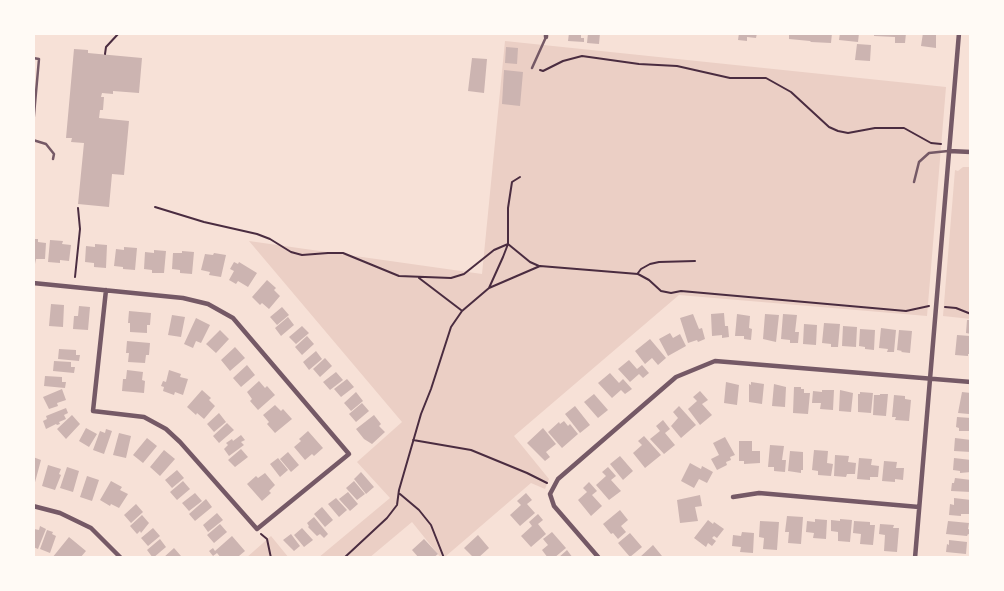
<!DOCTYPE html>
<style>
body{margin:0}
#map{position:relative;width:1004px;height:591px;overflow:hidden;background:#f7e1d7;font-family:Poppins,sans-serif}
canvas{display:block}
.frame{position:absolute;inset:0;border:35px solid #fffaf5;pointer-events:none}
</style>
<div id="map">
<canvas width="1004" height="591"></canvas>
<div class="frame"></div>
</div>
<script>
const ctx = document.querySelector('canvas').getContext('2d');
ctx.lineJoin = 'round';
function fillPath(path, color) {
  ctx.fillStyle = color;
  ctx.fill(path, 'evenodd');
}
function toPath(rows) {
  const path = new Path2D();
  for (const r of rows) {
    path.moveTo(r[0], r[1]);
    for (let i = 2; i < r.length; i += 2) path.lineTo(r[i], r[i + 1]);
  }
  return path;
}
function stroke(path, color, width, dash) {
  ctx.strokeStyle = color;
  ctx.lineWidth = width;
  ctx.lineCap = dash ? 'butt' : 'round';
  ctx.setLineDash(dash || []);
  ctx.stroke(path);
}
fillPath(toPath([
 [505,41,946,87,927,316,679,295,514,436,549,479,545,489,531,483,446,556,446,558,441,558,412,522,369,558,318,558,390,498,357,462,402,422,249,241,482,274],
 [963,167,971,167,971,319,943,316,955,170,958,171],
 [271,536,289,558,246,558]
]), '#ebcfc5');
fillPath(toPath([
 [569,33,581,33,581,38,584,38,584,42,568,41],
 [588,33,600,33,599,44,587,43],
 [739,33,757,33,756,38,747,37,747,41,738,40],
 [789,33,832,33,831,43,811,42,810,41,789,39],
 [840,33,859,33,858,42,839,40],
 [874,33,906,33,905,43,895,43,895,37,874,36],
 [923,33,936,33,936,48,921,46],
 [857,44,871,45,870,61,855,60],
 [506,47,518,48,517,64,505,63],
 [74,49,88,50,88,53,142,58,139,93,113,91,113,94,102,93,101,97,104,97,103,110,100,110,99,118,129,121,124,175,112,174,109,207,78,204,84,143,71,142,72,138,66,138],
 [472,58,487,59,484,93,468,91],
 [504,70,523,72,520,106,502,104],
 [33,239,38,239,38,242,46,243,45,259,36,259,35,264,33,264],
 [50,240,63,241,62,244,71,245,69,261,60,260,60,263,48,262],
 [95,244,107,245,106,268,94,267,94,263,85,262,86,246,95,247],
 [124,247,137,248,135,270,123,269,123,267,114,266,116,249,124,250],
 [154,250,166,251,164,273,152,273,152,270,144,269,145,252,154,253],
 [182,251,194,252,192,274,180,273,180,270,172,269,173,253,182,253],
 [214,253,226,255,221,277,209,275,210,272,201,270,205,254,213,255],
 [234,262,238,264,239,262,257,273,248,287,238,281,236,284,229,280,234,271,230,269],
 [267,280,276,288,274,290,280,296,269,309,262,303,260,305,252,297],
 [51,304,64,305,63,327,49,326],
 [79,306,90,307,88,330,73,329,74,316,78,316],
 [282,307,289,315,277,325,270,317],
 [129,311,151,313,150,325,147,325,147,333,130,332,130,323,128,323],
 [724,313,725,326,728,326,729,337,722,338,722,335,712,336,711,314],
 [693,314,699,329,702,328,705,339,698,342,697,340,688,343,680,318],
 [737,314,750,316,749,328,752,329,751,340,744,339,744,336,735,336],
 [765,314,779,315,776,342,763,339],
 [783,314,797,315,795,332,799,332,798,343,790,343,790,340,781,339],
 [172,315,185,317,181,337,168,335],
 [288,317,294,325,281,336,275,328],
 [196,318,210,325,201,343,196,341,193,348,184,344],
 [967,320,971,320,971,334,966,333],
 [824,323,840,324,838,347,831,347,831,344,822,343],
 [804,324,817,325,816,345,803,344],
 [302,326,309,333,296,344,289,337],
 [843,326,857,327,856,347,842,346],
 [881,328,896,330,894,352,887,352,888,349,879,348],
 [860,329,875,330,874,350,865,349,865,347,859,346],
 [220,330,229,339,216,353,206,344],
 [899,330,912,331,910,353,901,352,902,351,897,350],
 [670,333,673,338,680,334,686,346,668,356,659,339],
 [957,335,970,336,969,344,971,344,971,349,970,354,968,354,968,356,955,355],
 [307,336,314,344,302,355,295,347],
 [650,339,666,358,658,365,652,358,645,364,635,351],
 [127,341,150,343,149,355,146,355,145,363,128,362,129,353,126,353],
 [235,347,245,358,230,371,221,360],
 [59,349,76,350,76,355,80,355,79,361,58,359],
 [316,351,322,359,309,370,303,362],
 [325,358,332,366,320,377,313,369],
 [629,360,637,369,642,365,649,373,643,378,639,374,630,382,618,369],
 [54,361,71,362,71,367,75,367,74,373,53,371],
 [247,365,255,375,241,387,233,378],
 [127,370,143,372,142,380,145,381,144,393,122,391,123,379,126,379],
 [169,370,181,374,180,377,188,379,183,395,175,392,174,395,163,391,164,387,161,386,163,381,166,382],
 [336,372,343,380,330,390,323,382],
 [610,373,619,383,623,379,632,389,625,394,621,390,612,398,598,383],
 [45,376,62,377,62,382,66,382,65,388,44,386],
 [347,379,354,387,341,397,334,389],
 [259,381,265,388,267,386,275,395,258,410,250,401,252,399,247,392],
 [726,382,739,385,737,405,724,403],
 [751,382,764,384,762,404,749,402,749,384,751,385],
 [774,384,786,387,785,407,772,406],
 [794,387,801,387,801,389,804,389,804,393,810,393,808,414,793,413],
 [62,389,66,400,57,403,58,406,49,409,43,397],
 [202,390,211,398,209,400,215,406,204,419,197,413,196,415,187,407],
 [822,390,834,390,833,410,820,409,821,403,812,403,813,391,822,392],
 [840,390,853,393,851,412,839,411],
 [700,391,708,400,702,404,712,415,700,425,688,409,697,401,693,397],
 [356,392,363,401,351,411,344,403],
 [860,392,873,393,871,413,858,412,858,394,860,394],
 [962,392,971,393,969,414,958,413],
 [594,394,608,410,598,418,584,402],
 [880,394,888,394,886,416,873,415,874,395,880,395],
 [894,395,905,396,905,399,911,400,909,421,895,420,896,417,892,417],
 [362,403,369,411,356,422,349,414],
 [275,405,281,411,283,409,292,419,275,433,267,424,269,422,263,415],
 [575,406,590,425,580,433,565,414],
 [679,406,696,425,681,438,671,426,678,418,673,412],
 [66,408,68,413,64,415,66,419,59,422,60,424,57,425,56,424,46,429,43,421,47,419,46,416],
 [219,413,226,422,214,432,207,424],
 [72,415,80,424,66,439,57,429],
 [374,415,381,424,379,426,385,432,372,444,364,439,356,429],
 [957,417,971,418,971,431,959,431,959,428,956,427],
 [663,420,670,429,665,433,675,445,664,454,650,439,660,431,656,426],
 [564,421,568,426,570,424,578,434,562,448,548,432,559,422,560,424],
 [227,423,234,430,219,443,213,436],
 [86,428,97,434,89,447,79,441],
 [543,428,556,444,546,452,550,457,545,461,527,443],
 [106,429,112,431,104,454,93,450,100,431,105,433],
 [308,431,323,448,314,456,312,454,305,460,294,447,301,441,299,439],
 [119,433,131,436,126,458,113,455],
 [241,435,245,440,241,442,244,445,229,456,224,449,228,445,226,443,232,439,233,441],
 [644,436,661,455,645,468,633,453,642,445,638,441],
 [725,437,735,455,730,457,731,460,726,462,727,465,717,470,711,459,719,455,713,443],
 [147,438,157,446,143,463,133,455],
 [955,438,971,440,971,452,954,451],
 [739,441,752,441,752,451,760,451,760,463,744,464,744,461,739,461],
 [770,445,784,446,782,460,786,460,785,472,774,471,774,467,768,467],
 [241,449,248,457,235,467,228,460],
 [164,450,175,459,160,476,150,467],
 [814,450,828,451,827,463,833,464,831,476,818,475,818,471,812,470],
 [790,451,803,452,803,470,801,470,801,473,788,471],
 [288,452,299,465,291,472,280,459],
 [835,455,849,456,848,462,856,463,855,474,847,474,846,477,834,476],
 [620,456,633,471,623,480,610,464],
 [33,457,41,460,34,486,33,486],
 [278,458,288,470,280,477,270,464],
 [859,458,872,459,871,465,879,466,878,477,870,477,870,480,857,479],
 [954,458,971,460,971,472,960,473,960,471,953,470],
 [884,461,897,462,896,468,904,468,903,480,895,479,895,482,882,481],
 [690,463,701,469,702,466,713,472,707,483,699,479,694,488,681,481],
 [48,465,61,469,59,474,61,475,55,490,42,486],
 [67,467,79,471,73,492,60,488],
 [608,467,616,476,611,480,621,491,609,500,596,485,606,476,602,472],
 [177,470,184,478,172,488,165,480],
 [361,472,374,487,366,494,354,479],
 [265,473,275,485,269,491,271,493,262,501,247,484,256,476,258,478],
 [87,476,99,480,92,501,80,497],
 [955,478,971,480,971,492,951,491,952,483,954,483],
 [111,481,122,487,120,490,128,494,119,508,111,504,110,506,100,500],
 [183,481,190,489,177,500,170,492],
 [354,481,365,494,357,500,346,488],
 [589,482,597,491,592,495,602,506,591,516,578,500,587,492,583,488],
 [348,492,358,504,350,511,339,499],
 [195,493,202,501,189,511,182,503],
 [526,493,532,500,527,504,535,513,520,526,510,515,521,505,517,501],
 [700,495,702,506,695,507,698,521,680,523,677,500],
 [336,498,347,510,339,517,328,504],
 [954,498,971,500,971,514,961,514,961,516,949,515,950,504,954,505],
 [206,499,212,507,195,521,189,514],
 [136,504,143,512,131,523,124,515],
 [322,507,333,520,325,527,314,514],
 [620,510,628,520,621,526,626,532,618,539,613,533,611,534,603,524],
 [217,513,223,520,208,532,203,525],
 [538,514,543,520,538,524,546,534,531,547,521,536,532,526,529,522],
 [142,515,149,523,141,533,140,531,137,534,130,526],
 [787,516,803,517,801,544,788,543,789,532,785,532],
 [314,517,328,534,324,538,320,534,317,536,308,527,309,526,307,523],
 [815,519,827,520,826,539,813,538,814,533,806,532,807,521,815,522],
 [840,519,852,520,850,542,838,541,838,532,831,531,831,520,840,521],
 [708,520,713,524,714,522,724,529,717,538,714,536,712,538,716,541,712,546,708,543,706,547,694,538],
 [760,521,779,522,777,550,763,549,764,538,759,537],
 [854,521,870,522,870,525,875,525,873,545,860,544,861,534,853,533],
 [948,521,969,523,968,529,971,530,971,535,968,534,967,536,946,534],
 [220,524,227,532,214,543,207,535],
 [880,524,894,525,893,528,899,528,897,552,884,551,885,535,879,534],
 [40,526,46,529,38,549,33,547,33,531,34,529,39,530],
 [153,528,160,536,148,546,141,538],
 [302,528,313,540,304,547,294,535],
 [47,530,53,532,52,534,56,536,50,553,40,549],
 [552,532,566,548,554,558,548,558,542,550,548,545,543,539],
 [742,532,754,533,753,553,740,552,741,547,732,546,733,535,741,536],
 [630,533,642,547,630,557,618,543],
 [291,534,300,546,294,551,283,540],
 [478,535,489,548,478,558,474,558,464,548],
 [232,536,245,551,239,556,241,558,221,558,217,553,213,556,209,551,213,548,215,551],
 [69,537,86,551,80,558,52,558],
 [160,539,166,547,153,558,147,550],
 [424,539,438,554,433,558,419,558,412,550],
 [949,540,967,542,966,554,946,552,947,544,949,545],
 [653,545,662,556,660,558,639,558],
 [174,548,181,556,179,558,163,558],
 [567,550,573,558,558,558]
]), '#ccb4b1');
stroke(toPath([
 [105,54,106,47,119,33],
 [540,70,543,71,563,61,582,56,639,64,677,66,730,78,766,78,791,92,829,127,838,131,848,133,875,128,904,128,931,143,941,144],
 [155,207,204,222,257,234,270,239,291,252,302,255,328,253,343,253,399,276,451,278,464,274,494,250,508,244,530,262,539,266],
 [638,273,641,269,650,264,659,262,695,261],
 [75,277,80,229,78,208],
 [419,278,461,310],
 [489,288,540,266,638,274,649,280,661,291,671,293,681,291,906,311,929,306],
 [945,307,956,308,971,314],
 [413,440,471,450,527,473,547,483],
 [400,494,419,510,431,525,444,558],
 [261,534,267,539,271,558],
 [344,558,387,518,397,505,399,490,421,414,431,389,451,327,462,311,489,288,503,257,508,244,508,208,512,182,520,177]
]), '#4a2c40', 2);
stroke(toPath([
 [33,58,39,59,33,126],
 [532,68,546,37],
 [33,140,46,144,54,154,53,159],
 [914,182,919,162,929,153,948,151]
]), '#755966', 2.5);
stroke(toPath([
 [546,37,546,33],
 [949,151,971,152],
 [33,283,183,298,208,304,233,318,349,454,257,529,180,442,166,429,144,417,93,411,106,290],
 [733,497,759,493,919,507],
 [33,506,60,513,91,528,121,558],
 [599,558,554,506,550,494,558,479,676,377,715,361,971,382],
 [915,558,959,33]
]), '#755966', 4.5);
</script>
